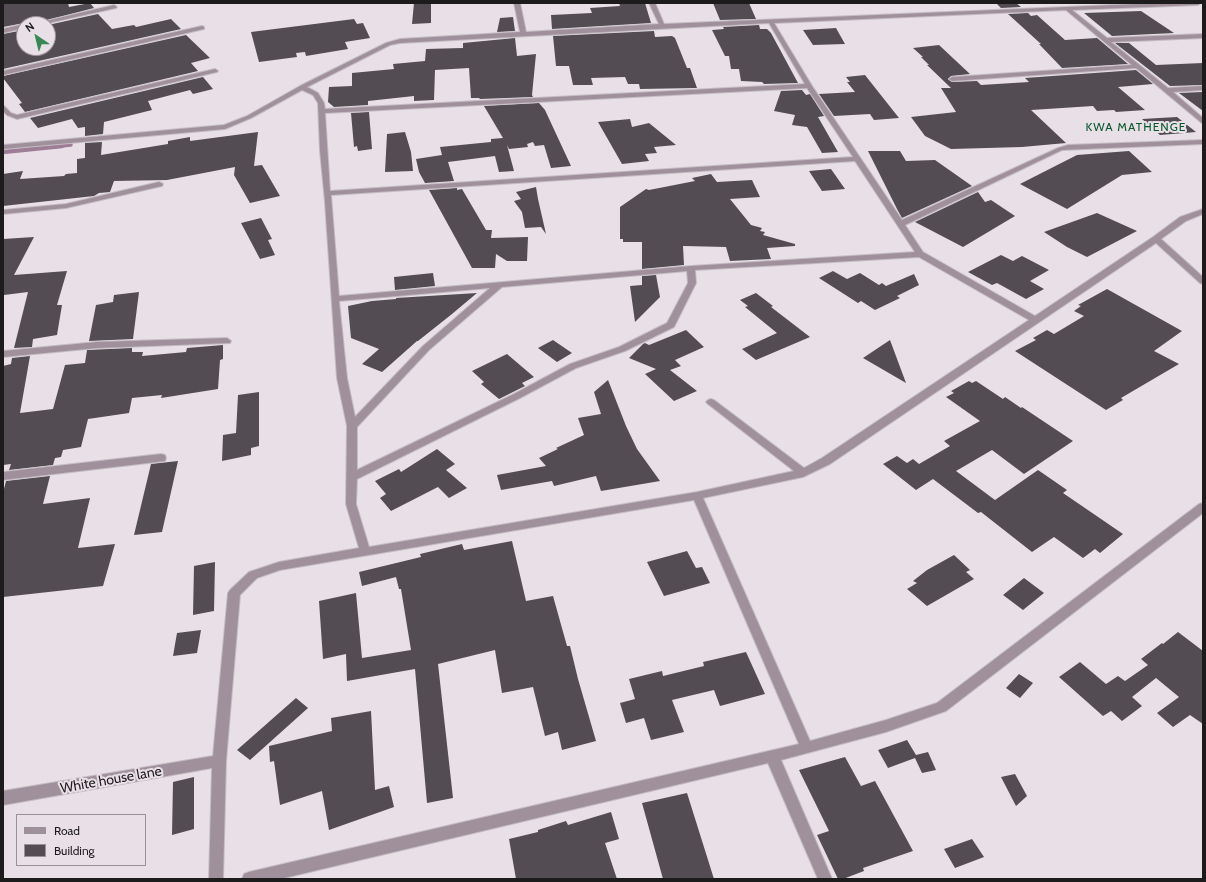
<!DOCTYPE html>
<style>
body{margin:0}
#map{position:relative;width:1206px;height:882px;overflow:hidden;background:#e9e0e7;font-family:Cabin,sans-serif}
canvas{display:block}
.frame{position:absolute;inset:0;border:4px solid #1e1b1d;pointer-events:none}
.legend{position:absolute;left:16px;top:814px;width:130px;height:52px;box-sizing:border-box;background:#e9e0e7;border:1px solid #989196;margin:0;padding:5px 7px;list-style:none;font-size:12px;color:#1e1b1d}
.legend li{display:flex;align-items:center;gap:8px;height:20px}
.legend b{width:20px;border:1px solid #989196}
.north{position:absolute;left:16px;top:16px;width:40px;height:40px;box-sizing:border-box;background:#e9e0e7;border:1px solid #989196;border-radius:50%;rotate:325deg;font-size:11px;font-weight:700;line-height:16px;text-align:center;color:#1e1b1d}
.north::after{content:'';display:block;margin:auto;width:14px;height:18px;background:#398756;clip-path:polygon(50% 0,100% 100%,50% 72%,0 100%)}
</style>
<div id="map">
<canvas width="1206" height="882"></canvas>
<div class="frame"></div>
<ul class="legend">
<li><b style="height:5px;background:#a0909c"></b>Road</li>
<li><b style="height:11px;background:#534c52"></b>Building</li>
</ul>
<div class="north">N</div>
</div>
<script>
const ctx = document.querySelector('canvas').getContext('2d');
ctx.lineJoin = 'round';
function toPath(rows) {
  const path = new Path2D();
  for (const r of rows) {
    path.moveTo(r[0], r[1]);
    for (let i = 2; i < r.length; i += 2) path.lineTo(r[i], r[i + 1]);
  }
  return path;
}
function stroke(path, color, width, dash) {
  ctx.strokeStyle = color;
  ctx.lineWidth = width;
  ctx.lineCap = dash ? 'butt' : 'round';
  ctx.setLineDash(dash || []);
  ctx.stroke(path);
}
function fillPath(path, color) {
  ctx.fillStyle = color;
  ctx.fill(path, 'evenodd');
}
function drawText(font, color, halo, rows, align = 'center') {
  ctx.font = font + ' Cabin,sans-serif';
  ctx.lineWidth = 4;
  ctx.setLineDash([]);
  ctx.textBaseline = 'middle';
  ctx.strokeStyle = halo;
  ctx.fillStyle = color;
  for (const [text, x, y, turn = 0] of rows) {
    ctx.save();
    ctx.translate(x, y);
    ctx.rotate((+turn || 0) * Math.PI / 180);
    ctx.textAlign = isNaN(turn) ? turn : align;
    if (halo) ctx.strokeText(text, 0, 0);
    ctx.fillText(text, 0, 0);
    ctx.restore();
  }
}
stroke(toPath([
 [52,147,71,145]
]), '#9e7d97', 3.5);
stroke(toPath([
 [3,152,62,146]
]), '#9e7d97', 4.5);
fillPath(toPath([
 [3,3,68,3,69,7,90,3,94,8,32,24,24,23,3,27],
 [414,3,431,3,431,23,412,24],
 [619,3,645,3,651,23,552,29,551,15,592,13,590,8,620,6],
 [713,3,749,3,756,19,720,20],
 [996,3,1016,3,1021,7,1001,8],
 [1141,11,1174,33,1112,36,1084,13],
 [1028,13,1031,16,1037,15,1065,40,1097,38,1128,64,1062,68,1039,44,1041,44,1008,14],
 [98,14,112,29,134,25,136,27,171,19,181,29,3,69,3,34,24,30,24,48,48,48,48,25],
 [513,17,515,31,497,32,500,18],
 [354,19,357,24,363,23,370,38,345,42,348,49,306,56,305,52,296,53,297,57,259,62,251,32],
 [759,25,760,29,767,29,771,33,798,83,764,84,762,82,741,81,739,69,731,69,729,56,725,56,712,30,724,29,723,27],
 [836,28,845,44,813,45,803,30],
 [654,31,655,37,672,36,675,38,687,68,690,68,697,88,640,89,639,84,628,84,625,77,591,78,593,85,573,85,569,66,556,66,553,36],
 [186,35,210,58,191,63,198,71,25,112,19,104,22,103,3,78,3,76],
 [515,38,517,56,536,54,532,95,533,97,480,99,479,98,471,98,469,68,435,70,434,100,414,101,414,96,368,101,368,105,334,107,328,102,329,87,352,86,352,73,394,69,393,64,425,61,426,49,463,48,463,43],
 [1115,43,1129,43,1156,65,1203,63,1203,85,1170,86],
 [939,45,970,74,951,76,948,79,952,82,977,81,981,85,1029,82,1025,78,1136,70,1153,84,1118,87,1145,110,1116,112,1114,110,1097,111,1093,106,1031,110,1066,143,1022,147,951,149,925,136,911,117,956,112,941,88,951,88,927,65,929,65,921,57,923,57,913,48],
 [865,75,899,118,874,120,870,114,834,116,819,94,855,92,847,82,850,82,846,77],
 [203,77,213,89,193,94,190,90,148,101,152,110,104,122,103,134,85,136,85,127,78,128,72,119,38,128,30,118],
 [802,90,806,95,810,94,824,116,818,117,838,152,822,153,807,127,792,125,795,115,774,111,781,91],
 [1203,92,1203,111,1179,93],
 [539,103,545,110,571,166,551,168,544,145,535,146,533,142,527,144,528,147,509,149,507,145,514,171,499,172,495,156,448,162,454,181,425,183,419,172,416,159,442,155,440,147,491,142,491,139,503,138,484,106],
 [369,112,372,149,358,151,357,146,354,147,351,113],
 [1177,117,1196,132,1160,135,1142,119],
 [630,119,632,127,649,123,676,145,654,147,657,153,645,154,649,161,622,164,598,122],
 [258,132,254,166,262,165,280,196,250,203,234,175,235,167,167,180,114,181,110,192,99,193,94,196,3,206,3,174,23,171,20,179,64,176,66,174,77,173,77,159,85,158,85,143,102,142,101,155,168,144,168,141,190,137,190,141],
 [405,132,411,152,413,171,385,172,387,134],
 [868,151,900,151,906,161,935,160,972,186,902,218,897,209],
 [1129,151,1152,172,1122,175,1067,209,1020,184,1077,155],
 [831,169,845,189,822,191,809,171],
 [711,174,717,182,752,180,760,197,730,199,751,225,762,228,760,231,765,232,763,235,795,244,795,246,767,248,771,259,730,261,726,247,683,246,684,265,642,269,642,242,623,242,623,239,620,239,620,207,646,189,649,190,695,181,692,178],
 [536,187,538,199,546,234,541,227,525,228,522,212,514,201,521,199,516,192],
 [457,188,457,190,462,189,486,230,492,230,491,238,528,237,527,261,507,261,496,254,495,268,472,268,429,190],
 [978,192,985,202,991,200,1015,216,963,247,915,222],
 [1097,213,1137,231,1087,257,1067,247,1044,232],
 [261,218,272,239,268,240,275,255,260,259,241,223],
 [34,237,14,275,67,271,57,305,62,305,57,335,33,339,32,347,14,348,28,292,4,295,3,296,3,239],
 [1001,255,1013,261,1022,256,1049,270,1030,281,1044,289,1026,299,997,283,992,285,968,272],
 [833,271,847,279,860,273,879,285,882,283,886,286,914,274,919,285,897,296,900,298,875,310,861,301,858,303,819,278],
 [433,273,435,286,395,290,394,277],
 [656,275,660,297,635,322,630,286,642,285,642,276],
 [1107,289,1182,331,1154,351,1179,364,1121,398,1123,400,1106,410,1015,351,1036,340,1033,338,1047,330,1054,334,1084,316,1074,311,1081,306,1078,305],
 [139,292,133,339,89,341,96,305,113,302,114,295],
 [477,293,452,314,418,341,417,341,382,372,362,364,379,349,351,338,348,306,372,301,396,299,396,298],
 [756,293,773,306,771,307,810,337,756,360,742,349,777,333,745,307,748,306,740,300],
 [686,330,704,347,675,360,681,366,670,370,697,391,674,401,645,374,656,369,629,358,643,344,645,343,649,345],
 [553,340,572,353,557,362,538,348],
 [890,340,906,383,863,358],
 [223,345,223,359,220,360,218,389,161,398,162,395,132,398,129,413,88,419,81,447,63,450,61,457,55,458,53,465,9,470,11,464,3,465,3,366,11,364,12,358,30,356,20,413,53,409,65,365,85,363,87,350,132,348,132,352,143,352,142,356,186,352,187,348],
 [507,354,534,377,522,383,525,386,499,399,481,384,484,382,472,371],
 [608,380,626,426,637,449,660,481,601,491,596,476,554,486,552,481,501,490,497,475,546,466,539,458,558,449,556,448,584,435,578,418,601,414,594,392],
 [969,381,972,383,976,381,1003,399,1005,397,1021,408,1022,407,1073,441,1024,474,992,450,956,471,995,500,1038,470,1067,490,1063,493,1123,534,1100,553,1095,549,1083,558,1054,537,1032,552,981,512,978,513,933,479,916,490,883,464,897,456,907,463,913,459,919,464,950,446,944,441,980,421,946,397,954,393,951,391],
 [259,392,259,446,251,448,251,455,222,461,223,435,236,433,238,395],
 [437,449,455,464,446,470,467,488,449,498,438,487,391,511,380,498,386,494,375,481,399,469,401,472],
 [178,461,162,532,134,535,151,464],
 [50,476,43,504,90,498,78,548,115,544,103,586,3,597,3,493,6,481],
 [512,541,526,601,553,596,567,646,570,646,578,679,596,741,562,750,558,732,545,736,533,687,502,693,495,650,438,664,453,798,427,803,415,669,347,681,346,654,323,659,319,601,356,593,362,658,411,650,401,589,399,589,396,577,362,586,359,572,421,557,420,554,462,544,464,550],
 [687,551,696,568,702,567,710,583,664,596,647,562],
 [954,555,970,570,966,572,974,579,927,606,907,589,917,583,913,581,927,570],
 [215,562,214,611,193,615,194,566],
 [1024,578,1044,593,1023,610,1003,595],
 [201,630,197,653,173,656,177,633],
 [1178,632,1203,651,1203,724,1190,715,1173,727,1157,713,1179,697,1156,678,1132,697,1142,706,1122,721,1111,711,1103,716,1059,677,1080,662,1106,684,1118,676,1125,681,1148,665,1141,659,1162,643,1163,644],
 [746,652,765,694,720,706,714,690,672,700,684,732,651,740,644,718,626,723,620,703,635,699,629,679,662,671,663,676,704,666,703,662],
 [1019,674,1033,683,1020,698,1006,688],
 [296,698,308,708,250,760,237,750],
 [371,711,375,790,389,786,394,807,329,830,322,791,280,805,274,761,270,762,269,746,332,731,331,718],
 [907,740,916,755,928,752,936,770,922,773,915,758,888,768,878,750],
 [845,757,861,786,875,781,913,851,863,868,864,871,843,879,838,879,817,835,829,831,799,770],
 [1015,774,1027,796,1016,806,1001,777],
 [194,777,194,829,172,835,173,782],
 [687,793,714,879,663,879,642,803],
 [611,812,619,839,605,843,617,879,516,879,509,839,538,832,538,830,566,821,568,825],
 [972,839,984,857,955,868,944,849]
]), '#534c52');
const street = toPath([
 [514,3,520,3,526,32,659,24,649,3,655,3,664,24,1160,3,1201,3,1198,5,1072,10,1107,38,1203,34,1203,38,1111,42,1168,88,1203,86,1203,90,1173,92,1203,118,1203,124,1136,68,952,81,949,79,952,77,1132,65,1066,10,774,23,812,86,902,220,1058,148,1068,145,1203,140,1203,144,1062,150,905,225,923,252,1035,316,1153,237,1180,217,1203,209,1203,214,1186,221,1161,239,1203,277,1203,284,1200,283,1156,243,830,464,803,477,703,498,810,741,886,720,937,703,1199,504,1203,503,1203,513,946,711,886,732,781,760,832,879,818,879,768,763,280,879,242,879,244,874,249,872,799,744,694,500,280,570,257,578,240,595,226,761,223,879,209,879,212,768,3,805,3,791,213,756,228,593,230,590,249,572,279,562,359,548,346,504,347,426,337,378,325,202,320,151,318,103,313,95,302,90,251,118,225,129,3,149,3,145,224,125,247,116,300,86,386,43,400,39,520,32,514,3],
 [769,23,805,84,325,109,324,103,318,93,307,87,390,45,400,43,769,23],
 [807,88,853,157,330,191,325,113,807,88],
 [855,161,915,252,691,266,339,296,331,195,855,161],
 [919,257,1029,320,822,458,804,468,714,400,711,399,708,400,706,402,708,404,794,471,697,492,369,547,356,504,357,479,520,398,576,368,625,351,674,327,696,283,695,270,919,257],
 [687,271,688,283,667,323,619,347,570,364,514,394,357,470,357,427,429,350,502,287,687,271],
 [490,288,423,346,355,417,347,378,339,301,490,288],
 [114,5,117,7,116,8,44,24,33,24,114,5],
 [24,24,24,28,3,33,3,29,24,24],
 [202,26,204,27,204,29,3,75,3,71,202,26],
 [215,69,218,71,217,72,17,119,7,115,3,111,3,105,11,113,17,115,215,69],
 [159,182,163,184,162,186,66,208,3,214,3,210,66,204,159,182],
 [227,338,231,341,230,343,97,348,3,357,3,351,97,342,227,338],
 [161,454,165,455,166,458,165,461,3,480,3,472,161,454]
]);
stroke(street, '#c4bdc3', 2);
fillPath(street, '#a0909c');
ctx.letterSpacing = '1px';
drawText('12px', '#09592f', '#e9e0e7', [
 ["KWA MATHENGE",1136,127]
]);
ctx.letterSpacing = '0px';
drawText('14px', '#1e1b1d', '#e9e0e7', [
 ["White house lane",111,780,-10]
]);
</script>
